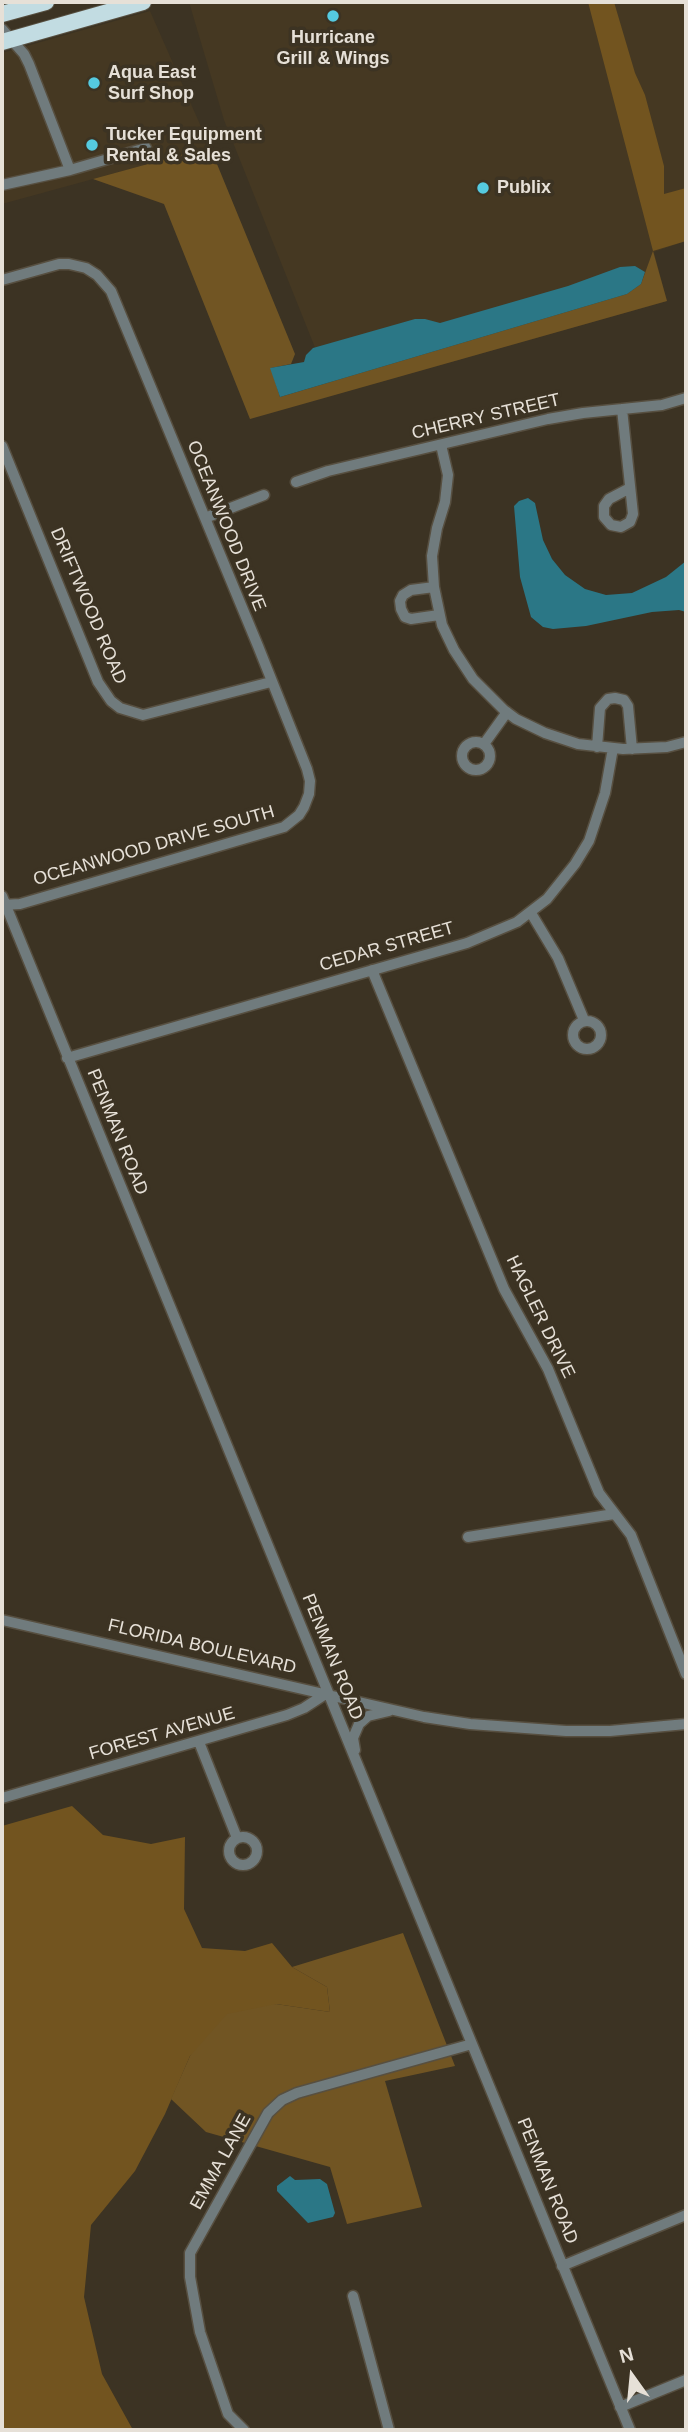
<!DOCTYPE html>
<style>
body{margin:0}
#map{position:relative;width:688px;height:2432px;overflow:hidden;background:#3c3323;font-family:Arial,sans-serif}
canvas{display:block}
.frame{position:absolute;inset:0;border:4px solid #e6e0d7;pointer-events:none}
.north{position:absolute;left:597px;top:2341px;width:70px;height:70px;-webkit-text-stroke:5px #3c3323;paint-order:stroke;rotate:345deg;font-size:19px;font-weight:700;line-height:28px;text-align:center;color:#e6e0d7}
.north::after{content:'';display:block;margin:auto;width:24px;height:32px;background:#e6e0d7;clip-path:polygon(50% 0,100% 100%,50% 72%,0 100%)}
</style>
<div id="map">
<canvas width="688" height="2432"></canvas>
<div class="frame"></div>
<div class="north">N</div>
</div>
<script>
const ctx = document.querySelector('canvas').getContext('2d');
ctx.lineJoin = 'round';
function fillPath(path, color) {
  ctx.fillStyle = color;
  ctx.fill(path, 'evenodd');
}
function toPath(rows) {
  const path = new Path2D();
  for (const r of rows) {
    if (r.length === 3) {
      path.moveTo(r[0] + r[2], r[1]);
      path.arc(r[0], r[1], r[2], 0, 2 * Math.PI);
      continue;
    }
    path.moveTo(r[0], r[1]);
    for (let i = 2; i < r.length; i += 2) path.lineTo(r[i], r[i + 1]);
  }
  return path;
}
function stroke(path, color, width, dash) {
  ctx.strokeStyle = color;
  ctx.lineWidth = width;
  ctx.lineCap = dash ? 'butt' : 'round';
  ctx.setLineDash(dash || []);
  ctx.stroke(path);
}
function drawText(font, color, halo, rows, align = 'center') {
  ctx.font = font + ' Arial,sans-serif';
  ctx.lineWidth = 7;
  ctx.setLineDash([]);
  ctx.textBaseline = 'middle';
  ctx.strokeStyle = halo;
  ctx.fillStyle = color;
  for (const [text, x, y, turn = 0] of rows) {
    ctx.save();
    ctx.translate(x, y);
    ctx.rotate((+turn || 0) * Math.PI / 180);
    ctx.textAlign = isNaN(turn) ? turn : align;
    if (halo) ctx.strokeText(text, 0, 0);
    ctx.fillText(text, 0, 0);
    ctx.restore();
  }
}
fillPath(toPath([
 [189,2,686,2,686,241,654,252,667,301,334,395,224,120],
 [150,11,210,147,2,204,2,53]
]), '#453822');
fillPath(toPath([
 [588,2,614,2,635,73,645,95,664,166,664,194,686,188,686,241,653,251],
 [72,1806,103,1835,151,1844,185,1837,184,1909,202,1948,245,1951,272,1943,292,1967,327,1987,330,2012,276,2004,190,2056,165,2114,135,2171,91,2225,84,2297,102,2374,133,2430,2,2430,2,1826]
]), '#72541f');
fillPath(toPath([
 [210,147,295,354,291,364,271,368,280,397,627,294,641,284,653,251,667,301,250,419,164,204,93,179],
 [403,1933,455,2066,385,2081,422,2207,347,2224,330,2167,206,2132,171,2099,190,2056,227,2014,276,2004,330,2012,327,1987,292,1967]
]), '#715523');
fillPath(toPath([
 [635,266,645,272,641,284,627,294,280,397,270,368,304,362,306,355,313,348,415,319,425,319,440,323,568,286,620,267],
 [528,498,535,503,543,540,552,559,565,575,585,589,606,595,632,593,666,577,686,561,686,612,679,610,652,612,586,626,553,629,543,627,531,617,520,577,514,506,519,501],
 [290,2176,295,2180,320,2179,327,2184,335,2213,333,2217,308,2223,277,2191,277,2186]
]), '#2b7786');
const minor = toPath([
 [2,29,24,54,29,64,70,170],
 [2,185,70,170,146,148],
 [2,280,59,264,69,264,86,268,97,275,111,291,258,646,307,769,310,781,309,794,304,807,299,815,284,827,20,904,2,905],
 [622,409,633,514,630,522,621,527,611,525,604,517,604,506,609,499,630,488],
 [441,445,448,475,445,502,437,528,432,556,434,587,442,625,454,650,473,679,504,710,516,719,545,733,578,744,623,749,667,747,686,742],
 [2,446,98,682,111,701,120,708,143,715,271,682],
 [296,482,328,471,548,419,583,413,662,405,686,398],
 [205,518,264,495],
 [434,587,411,590,403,595,400,601,401,609,405,617,411,619,439,615],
 [476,756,14],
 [484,744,507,712],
 [597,747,600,708,608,699,615,698,624,700,628,706,632,749],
 [2,896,630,2430],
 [531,913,558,958,584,1020],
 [372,970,504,1289,548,1369,599,1493,631,1535,686,1674],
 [587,1035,14],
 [67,1058,467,943,517,922,547,899,575,864,589,841,605,793,613,748],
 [468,1537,614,1514],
 [2,1620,424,1717,470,1724,566,1731,610,1731,686,1724],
 [199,1742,237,1838],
 [355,1750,353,1738,359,1724,368,1716,389,1711],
 [2,1798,287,1715,304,1708,327,1693],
 [243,1851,14],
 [562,2266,686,2215],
 [353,2296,389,2430],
 [620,2407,686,2380],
 [244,2430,228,2414,200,2332,190,2277,190,2253,268,2113,282,2100,297,2093,472,2044]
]);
const highway = toPath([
 [2,14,46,2],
 [2,42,143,2]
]);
stroke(minor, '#574f40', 13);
stroke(highway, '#574f40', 18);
stroke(minor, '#707b7d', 10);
stroke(highway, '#c2dce2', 16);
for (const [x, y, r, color] of [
 [333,16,7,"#55cae0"],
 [94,83,7,"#55cae0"],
 [92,145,7,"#55cae0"],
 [483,188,7,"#55cae0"]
]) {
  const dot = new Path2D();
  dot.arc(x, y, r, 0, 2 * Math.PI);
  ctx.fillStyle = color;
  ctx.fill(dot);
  stroke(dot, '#3c3323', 2.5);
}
drawText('bold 18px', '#e6e0d7', '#3c3323', [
 ["Hurricane",333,38,"center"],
 ["Grill & Wings",333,59,"center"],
 ["Aqua East",108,73],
 ["Surf Shop",108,94],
 ["Tucker Equipment",106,135],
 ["Rental & Sales",106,156],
 ["Publix",497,188]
], 'left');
drawText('18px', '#e6e0d7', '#3c3323', [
 ["CHERRY STREET",486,417,-13],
 ["OCEANWOOD DRIVE",226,526,68],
 ["DRIFTWOOD ROAD",88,606,67],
 ["OCEANWOOD DRIVE SOUTH",154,846,-16],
 ["CEDAR STREET",387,947,-16],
 ["PENMAN ROAD",117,1132,68],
 ["HAGLER DRIVE",540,1317,64],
 ["FLORIDA BOULEVARD",202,1647,13],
 ["PENMAN ROAD",332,1657,68],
 ["FOREST AVENUE",162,1734,-16],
 ["EMMA LANE",221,2162,-61],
 ["PENMAN ROAD",547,2181,68]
]);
</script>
